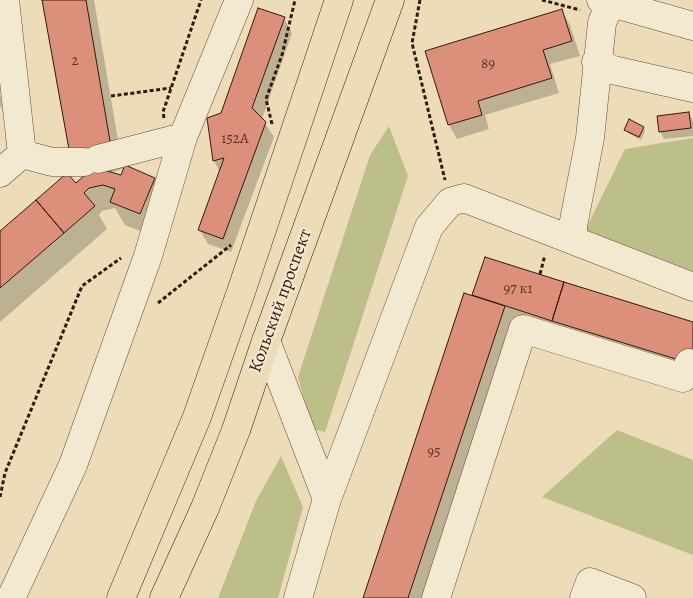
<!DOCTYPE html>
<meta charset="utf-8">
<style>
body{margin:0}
canvas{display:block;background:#ecddb8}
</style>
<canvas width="693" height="598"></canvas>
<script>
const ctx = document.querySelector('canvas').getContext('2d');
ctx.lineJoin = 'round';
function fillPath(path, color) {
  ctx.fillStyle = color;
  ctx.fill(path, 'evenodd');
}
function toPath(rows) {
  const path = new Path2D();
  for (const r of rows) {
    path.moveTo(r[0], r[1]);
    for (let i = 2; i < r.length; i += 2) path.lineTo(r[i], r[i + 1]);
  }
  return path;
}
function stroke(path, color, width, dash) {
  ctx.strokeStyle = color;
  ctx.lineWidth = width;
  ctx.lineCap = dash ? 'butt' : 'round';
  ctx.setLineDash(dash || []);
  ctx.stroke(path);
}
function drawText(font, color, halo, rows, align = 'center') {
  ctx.font = font + ' Alegreya,serif';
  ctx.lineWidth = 4;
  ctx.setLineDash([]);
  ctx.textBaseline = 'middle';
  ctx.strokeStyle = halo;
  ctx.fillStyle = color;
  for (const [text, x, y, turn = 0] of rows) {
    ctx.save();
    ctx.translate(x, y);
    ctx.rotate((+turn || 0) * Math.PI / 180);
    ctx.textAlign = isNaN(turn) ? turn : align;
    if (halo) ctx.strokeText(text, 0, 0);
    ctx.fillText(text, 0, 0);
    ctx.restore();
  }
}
fillPath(toPath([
 [389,126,408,176,325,432,312,429,298,377,370,155],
 [693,138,693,278,583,235,625,149],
 [617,430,693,460,693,555,542,497],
 [281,456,303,507,278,598,218,598,256,501]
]), '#bdbf8b');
fillPath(toPath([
 [43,0,94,0,123,169,109,173,122,177,154,179,167,201,153,236,125,225,115,208,102,211,99,215,107,229,0,322,0,232,84,177,72,155],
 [562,11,570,25,580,56,550,64,559,93,485,115,489,129,457,139,449,125,427,51],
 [284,18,292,33,262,119,274,137,231,252,208,244,199,229,220,172,214,161,208,119,222,114],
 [0,92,2,107,0,107],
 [689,113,693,121,693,136,664,139,660,131],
 [643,128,645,131,641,140,628,133,626,130],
 [485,258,693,323,693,383,518,328,429,598,364,598]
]), '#0003');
const building = toPath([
 [42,0,86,0,111,147,70,155,42,0],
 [258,8,285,17,252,108,266,122,223,239,198,230,224,158,213,161,207,118,221,113,258,8],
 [562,9,572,41,543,50,552,78,478,101,482,115,448,125,425,51,562,9],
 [689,112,691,128,659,132,657,116,689,112],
 [629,119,644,127,639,137,624,130,629,119],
 [125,165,155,178,140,214,110,202,115,189,103,185,89,188,84,193,95,206,64,233,36,200,67,173,76,183,86,174,100,169,121,175,125,165],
 [36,200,64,233,0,288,0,231,36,200],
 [485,257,564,282,552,321,472,295,485,257],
 [564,282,693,322,693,351,689,363,552,321,564,282],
 [464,293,505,306,408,598,363,598,464,293]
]);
fillPath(building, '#dc8f7b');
stroke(building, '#34190e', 1);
const minor = toPath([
 [5,0,22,154],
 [601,0,693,26],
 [596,62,613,70,693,88],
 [98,159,183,137],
 [0,173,22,154,52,162,84,162],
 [573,240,573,226,590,138,602,23,610,3],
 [266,341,327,499],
 [11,598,73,465,148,256,183,137,239,0],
 [298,598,327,499,429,227,450,202,464,198,693,287],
 [436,598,523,329,683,378,689,363],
 [584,598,590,582,632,598]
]);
const major = toPath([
 [121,598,197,417,241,292,339,0],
 [164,598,205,508,236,430,266,341,390,0]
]);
stroke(minor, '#624a38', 29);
stroke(major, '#34190e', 29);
stroke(toPath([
 [420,0,412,43,445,180],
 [542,0,580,10],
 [111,96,171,88],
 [164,118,163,112,201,0],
 [272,124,266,99,282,55,295,0],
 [540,274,545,255],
 [158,303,231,245],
 [0,497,5,473,82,286,121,258]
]), '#34190e', 3, [4, 2.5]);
stroke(minor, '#f3e9d1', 28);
stroke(major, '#ecddb8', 28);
drawText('15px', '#5e3629', null, [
 ["2",75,61],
 ["89",488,64],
 ["152А",235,139],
 ["97 к1",518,289],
 ["95",434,452]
]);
drawText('18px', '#34190e', '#f3e9d1', [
 ["Кольский проспект",281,301,-70]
]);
</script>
